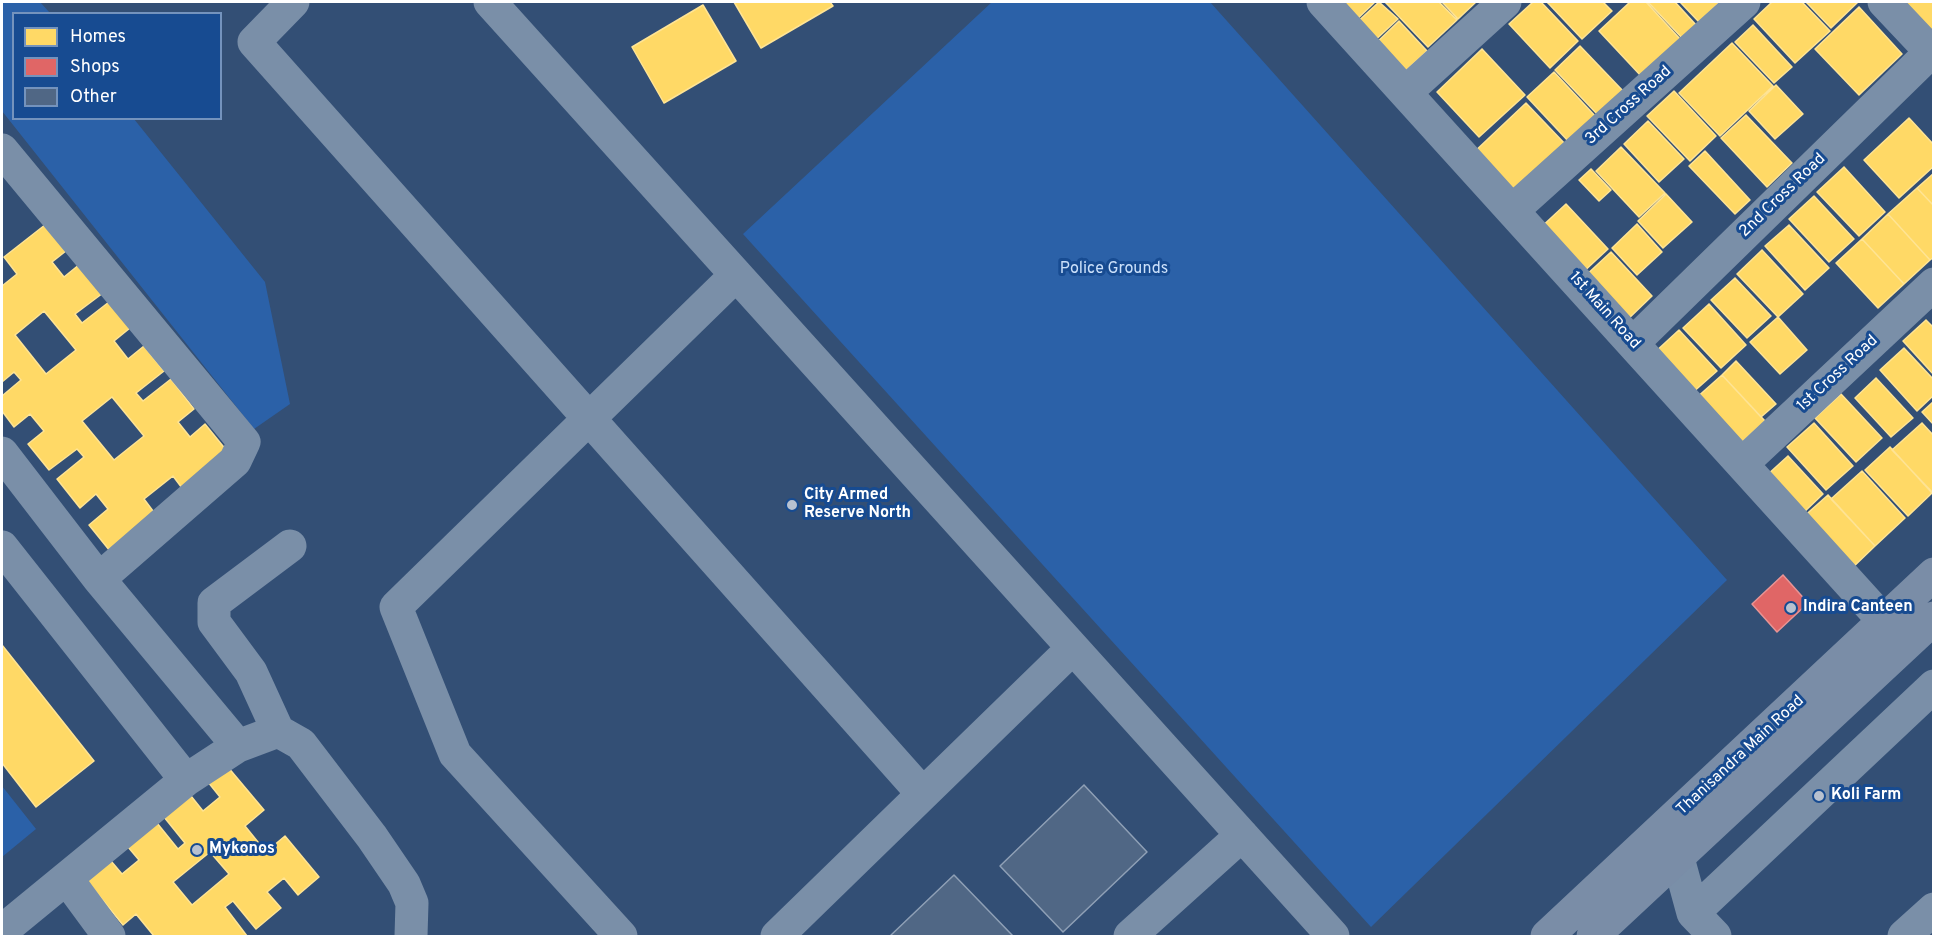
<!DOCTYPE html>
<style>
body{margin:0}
#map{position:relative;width:1935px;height:938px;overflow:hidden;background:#334f75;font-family:Overpass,sans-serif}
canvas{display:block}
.frame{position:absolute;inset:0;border:3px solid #fff;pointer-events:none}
.legend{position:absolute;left:12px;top:12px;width:210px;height:108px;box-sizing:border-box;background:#174b91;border:2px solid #7493bd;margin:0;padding:8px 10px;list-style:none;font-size:18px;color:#fff}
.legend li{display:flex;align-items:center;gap:12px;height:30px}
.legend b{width:30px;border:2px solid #7493bd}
</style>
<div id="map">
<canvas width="1935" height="938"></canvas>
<div class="frame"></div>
<ul class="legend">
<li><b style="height:16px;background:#ffd966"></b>Homes</li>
<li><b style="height:16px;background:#e06666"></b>Shops</li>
<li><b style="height:16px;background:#506785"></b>Other</li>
</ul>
</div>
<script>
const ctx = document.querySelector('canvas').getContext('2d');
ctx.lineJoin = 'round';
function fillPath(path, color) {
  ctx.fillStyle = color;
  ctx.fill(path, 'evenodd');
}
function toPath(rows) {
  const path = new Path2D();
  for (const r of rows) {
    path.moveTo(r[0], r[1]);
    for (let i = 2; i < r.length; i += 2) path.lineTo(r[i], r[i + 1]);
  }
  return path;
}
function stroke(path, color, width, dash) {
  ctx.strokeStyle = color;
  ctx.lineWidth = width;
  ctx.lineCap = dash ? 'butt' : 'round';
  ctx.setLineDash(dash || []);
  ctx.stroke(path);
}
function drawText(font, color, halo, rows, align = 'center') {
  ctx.font = font + ' Overpass,sans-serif';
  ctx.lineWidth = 6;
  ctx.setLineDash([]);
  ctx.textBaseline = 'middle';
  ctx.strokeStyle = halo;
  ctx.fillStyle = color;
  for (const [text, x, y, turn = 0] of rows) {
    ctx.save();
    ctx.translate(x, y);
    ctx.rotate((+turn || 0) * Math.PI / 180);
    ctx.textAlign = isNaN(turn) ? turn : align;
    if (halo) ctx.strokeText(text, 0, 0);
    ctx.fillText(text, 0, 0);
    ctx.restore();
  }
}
fillPath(toPath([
 [2,2,40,2,50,13,14,14,14,118,134,119,265,282,290,404,254,429,2,111],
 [992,2,1210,2,1727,580,1371,927,743,234],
 [2,786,36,829,2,857]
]), '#2b61a8');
const homes = toPath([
 [734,2,830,2,833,6,761,48,734,2],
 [1339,2,1375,2,1353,23,1339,2],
 [1379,2,1398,19,1371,44,1354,25,1379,2],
 [1385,2,1439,2,1457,20,1428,47,1385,2],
 [1442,2,1476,2,1458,19,1442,2],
 [1533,2,1541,2,1578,41,1550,68,1509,24,1533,2],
 [1547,2,1603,2,1612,11,1582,39,1547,2],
 [1630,2,1646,2,1681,40,1642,77,1599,31,1630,2],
 [1648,2,1675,2,1697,26,1683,39,1648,2],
 [1680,2,1720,2,1699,22,1680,2],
 [1772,2,1802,2,1830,31,1795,63,1754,19,1772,2],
 [1806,2,1858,2,1831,28,1806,2],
 [1904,2,1934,2,1934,30,1932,31,1904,2],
 [703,5,736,61,664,103,632,47,703,5],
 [1859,7,1902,54,1859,95,1815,49,1859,7],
 [1399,21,1427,51,1400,76,1372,47,1399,21],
 [1753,25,1792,67,1774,83,1735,42,1753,25],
 [1732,43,1773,86,1720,136,1679,93,1732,43],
 [1580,46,1624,92,1599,116,1555,70,1580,46],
 [1482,49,1525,95,1479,137,1437,92,1482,49],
 [1554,72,1597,118,1570,143,1527,97,1554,72],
 [1776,85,1803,114,1775,139,1749,111,1776,85],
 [1674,91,1716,136,1690,161,1647,116,1674,91],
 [1526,103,1567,146,1511,198,1471,155,1526,103],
 [1746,115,1792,163,1767,187,1721,138,1746,115],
 [1909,118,1934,145,1934,166,1899,198,1864,160,1909,118],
 [1648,121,1684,159,1659,182,1624,144,1648,121],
 [1621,147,1665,193,1639,217,1596,171,1621,147],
 [1705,151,1750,200,1735,214,1689,166,1705,151],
 [1844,167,1885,212,1859,236,1817,192,1844,167],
 [1591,169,1611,190,1599,201,1579,180,1591,169],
 [1934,173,1934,206,1917,188,1934,173],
 [1917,188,1934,206,1934,257,1930,260,1888,214,1917,188],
 [1666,194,1692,222,1663,248,1638,221,1666,194],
 [1814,196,1854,239,1829,262,1789,219,1814,196],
 [1566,204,1608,249,1580,275,1538,230,1566,204],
 [1888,214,1930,260,1904,284,1862,239,1888,214],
 [50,221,71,247,52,262,64,277,80,264,103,293,75,314,82,323,109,302,130,328,114,341,128,359,144,346,164,371,136,393,143,401,171,379,194,409,178,422,190,437,205,424,231,456,185,492,173,476,144,499,156,515,110,551,89,525,108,509,96,494,80,508,57,479,84,457,77,449,49,470,28,444,44,431,30,414,14,427,2,411,2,396,21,380,14,372,2,382,2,286,17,274,4,257,50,221],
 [44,311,76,350,46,374,15,335,44,311],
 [112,397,144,436,114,460,82,421,112,397],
 [1637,224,1662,252,1637,275,1612,248,1637,224],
 [1789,225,1829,268,1805,290,1765,246,1789,225],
 [1862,239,1904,284,1878,308,1836,263,1862,239],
 [1762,250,1803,294,1778,317,1737,274,1762,250],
 [1611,252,1652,296,1625,322,1583,278,1611,252],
 [1735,278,1771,316,1747,338,1711,300,1735,278],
 [1709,304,1746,345,1721,368,1683,328,1709,304],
 [1778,317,1807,350,1780,374,1750,342,1778,317],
 [1926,320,1934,328,1934,375,1903,341,1926,320],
 [1679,330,1717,371,1691,394,1654,353,1679,330],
 [1904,348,1934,380,1934,395,1917,411,1880,370,1904,348],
 [1736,361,1776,404,1761,417,1722,375,1736,361],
 [1722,375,1765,421,1738,446,1695,399,1722,375],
 [1876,378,1913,418,1891,437,1855,398,1876,378],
 [1841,394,1882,438,1856,462,1815,418,1841,394],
 [1934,401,1934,425,1922,412,1934,401],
 [1814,423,1853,466,1826,490,1787,447,1814,423],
 [1922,423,1934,436,1934,494,1892,450,1922,423],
 [1890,447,1932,493,1908,516,1865,470,1890,447],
 [1788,456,1823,494,1801,515,1766,476,1788,456],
 [1862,471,1905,518,1875,546,1831,499,1862,471],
 [1828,495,1875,546,1849,571,1801,519,1828,495],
 [2,645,94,761,36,807,2,763,2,645],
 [227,766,264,810,245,826,266,852,285,836,319,877,298,895,284,878,267,892,281,908,256,929,233,901,225,907,247,936,154,936,136,914,123,925,87,881,111,861,122,874,139,860,128,847,157,823,178,849,185,843,164,817,191,796,203,811,220,797,208,782,227,766],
 [210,852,229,874,192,905,173,882,210,852]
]);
fillPath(homes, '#ffd966');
stroke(homes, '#ffe494', 1.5);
const shops = toPath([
 [1783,575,1808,603,1777,632,1752,604,1783,575]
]);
fillPath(shops, '#e06666');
stroke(shops, '#e99494', 1.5);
const building = toPath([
 [1084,785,1147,852,1063,932,1000,866,1084,785],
 [954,875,1013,936,890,936,954,875]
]);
fillPath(building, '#506785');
stroke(building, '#8fa0b6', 1.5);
stroke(toPath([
 [293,2,254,42,923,794],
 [490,2,1333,936],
 [1323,2,1902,641],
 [1884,2,1934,55],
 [1406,92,1505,2],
 [2,150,244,442,235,461,99,579,238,746],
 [1513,210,1744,2],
 [1633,343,1934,49],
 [2,453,99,579],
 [1743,463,1934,284],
 [2,547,186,780],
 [278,731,251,672,214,622,214,603,290,546],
 [1678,858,1693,913,1715,936],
 [67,879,109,936],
 [1693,913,1934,686],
 [2,931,186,780,238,746,278,731,301,744,372,837,404,884,412,903,411,936],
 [621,936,455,754,396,607,736,275],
 [777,936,1073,648],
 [1130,936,1242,835],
 [1904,936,1934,909]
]), '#7a8fa8', 33);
stroke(toPath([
 [1547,936,1934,574],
 [1593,936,1934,618]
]), '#7a8da7', 33);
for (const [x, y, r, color] of [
 [792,505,6,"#b8c1cf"],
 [1791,608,6,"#b8c1cf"],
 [1819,796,6,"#b8c1cf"],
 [197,850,6,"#b8c1cf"]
]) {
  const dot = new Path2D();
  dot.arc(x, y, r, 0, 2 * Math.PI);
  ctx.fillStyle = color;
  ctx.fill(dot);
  stroke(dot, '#174b91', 2);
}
drawText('16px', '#fff', '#174b91', [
 ["3rd Cross Road",1629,106,-42],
 ["2nd Cross Road",1783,196,-44],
 ["1st Main Road",1604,311,48],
 ["1st Cross Road",1838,374,-43],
 ["Thanisandra Main Road",1741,756,-43]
]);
drawText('16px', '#cce1fb', '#174b91', [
 ["Police Grounds",1114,270]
]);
drawText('bold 16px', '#fff', '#174b91', [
 ["City Armed",804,496],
 ["Reserve North",804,514],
 ["Indira Canteen",1803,608],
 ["Koli Farm",1831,796],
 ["Mykonos",209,850]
], 'left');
</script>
